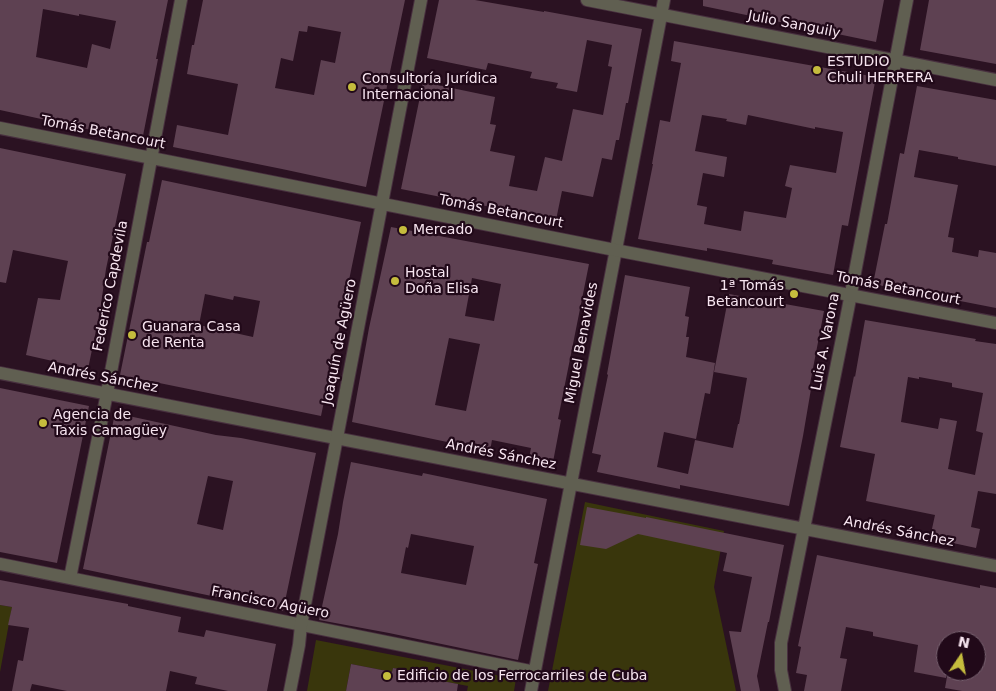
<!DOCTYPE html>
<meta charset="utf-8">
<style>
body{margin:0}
#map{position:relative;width:996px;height:691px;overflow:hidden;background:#2b1222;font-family:"DejaVu Sans",sans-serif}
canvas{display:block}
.north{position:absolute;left:936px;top:631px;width:50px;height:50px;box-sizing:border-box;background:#210919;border:1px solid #77616f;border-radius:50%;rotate:12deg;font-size:14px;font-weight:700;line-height:20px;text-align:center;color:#f7e5f0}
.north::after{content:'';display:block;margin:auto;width:18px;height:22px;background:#c5bc3d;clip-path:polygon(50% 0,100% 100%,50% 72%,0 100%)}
</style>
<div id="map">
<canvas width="996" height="691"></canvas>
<div class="north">N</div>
</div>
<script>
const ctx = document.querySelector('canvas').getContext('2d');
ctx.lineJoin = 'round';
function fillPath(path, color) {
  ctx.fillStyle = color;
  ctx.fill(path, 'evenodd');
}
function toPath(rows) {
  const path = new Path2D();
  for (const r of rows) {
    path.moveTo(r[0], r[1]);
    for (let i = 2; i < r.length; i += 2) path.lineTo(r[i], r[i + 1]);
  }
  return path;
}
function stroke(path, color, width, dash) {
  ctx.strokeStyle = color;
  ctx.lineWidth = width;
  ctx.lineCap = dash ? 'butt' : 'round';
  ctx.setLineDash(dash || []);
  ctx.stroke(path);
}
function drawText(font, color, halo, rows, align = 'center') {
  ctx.font = font + ' "DejaVu Sans",sans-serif';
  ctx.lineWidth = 4.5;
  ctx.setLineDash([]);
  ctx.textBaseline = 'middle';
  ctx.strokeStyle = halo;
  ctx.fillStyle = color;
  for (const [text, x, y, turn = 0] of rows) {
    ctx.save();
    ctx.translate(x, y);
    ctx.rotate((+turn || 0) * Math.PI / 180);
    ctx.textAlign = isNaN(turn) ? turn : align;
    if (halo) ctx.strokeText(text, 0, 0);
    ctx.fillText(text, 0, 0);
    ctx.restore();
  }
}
fillPath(toPath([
 [585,502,724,531,714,587,736,691,548,691],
 [0,605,12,607,0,672],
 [316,640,516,679,514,691,467,691,468,686,426,678,426,674,393,668,392,672,351,664,346,691,307,691]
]), '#39360c');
fillPath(toPath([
 [0,0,168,0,156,59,158,59,142,141,0,110],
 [43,9,79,16,79,14,116,21,110,49,92,44,87,68,36,57],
 [203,0,405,0,366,187,282,169,173,147,177,125,228,135,238,84,187,74,192,45,194,45],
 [308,26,341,32,335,63,321,60,314,95,275,88,281,58,293,61,299,31,307,32],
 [439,0,475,0,544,12,544,11,642,29,628,103,626,103,619,140,616,140,612,160,602,158,593,197,562,191,556,220,401,189,423,82,495,97,490,124,496,125,490,151,515,156,509,186,537,191,545,157,562,161,573,109,603,115,612,67,608,66,612,45,587,40,577,92,556,88,558,83,530,78,532,72,488,63,486,70,427,58],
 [703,0,884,0,876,42,703,6],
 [929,0,996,0,996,64,920,50],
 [674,41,876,77,848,226,842,225,833,275,772,264,773,260,707,248,707,251,638,239,653,164,652,164,660,120,670,122,681,63,671,61],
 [702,115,727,119,726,121,746,125,748,115,815,129,815,127,843,132,836,173,790,165,785,186,792,188,786,218,744,211,741,231,704,224,707,207,697,205,703,173,724,177,727,157,695,151],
 [917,86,996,100,996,166,958,159,958,157,919,150,914,177,958,185,948,237,954,238,952,252,978,257,979,250,996,253,996,308,873,284,885,224,887,224,900,153,904,154],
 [0,148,126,174,106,269,100,311,88,369,26,355,38,298,60,300,68,261,13,250,6,283,0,282],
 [162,180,361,222,321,416,120,375,147,242,149,242],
 [205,294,233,300,234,296,260,301,253,337,199,325],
 [391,227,589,264,558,419,561,420,553,462,529,458,531,448,492,440,490,451,352,422,369,328],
 [472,278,501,284,494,321,465,316],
 [449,338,480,344,466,411,435,405],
 [625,275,690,287,685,316,689,317,686,337,689,337,686,357,715,363,710,394,705,393,696,439,664,432,657,467,688,474,695,440,733,448,738,424,739,424,747,378,714,372,729,294,824,311,809,389,811,389,803,436,789,506,680,485,680,489,597,472,601,455,592,453,608,375,607,374],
 [865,320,976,339,975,341,996,344,996,494,978,491,971,527,980,529,976,548,930,538,935,515,866,501,875,454,840,447,854,376,855,377],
 [908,377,919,379,919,377,952,383,952,387,983,393,976,431,983,433,975,475,948,469,957,421,940,418,938,429,901,422],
 [0,388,89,406,57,563,0,552],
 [115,413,216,435,241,438,316,453,283,611,83,569],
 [208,476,233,481,223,530,197,524],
 [351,462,422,476,423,473,547,499,534,563,538,564,518,660,389,633,319,620,338,534,343,502],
 [411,534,474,546,466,585,401,573,406,547,408,548],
 [587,507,646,518,646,517,784,545,769,622,768,622,757,676,760,691,741,691,729,631,741,632,752,577,723,571,727,553,638,534,606,549,580,545],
 [817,555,980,588,980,585,996,588,996,691,962,691,945,688,948,671,976,671,976,641,946,641,946,678,914,672,918,645,873,636,873,632,846,627,840,658,847,659,841,691,804,691,807,675,796,673,801,647,798,646],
 [0,580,128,604,128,606,181,617,178,632,204,637,206,630,276,644,267,691,228,691,195,684,197,677,170,671,166,691,67,691,32,684,30,691,12,691,18,660,23,661,29,628,8,625,12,607,0,605],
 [351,664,392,672,393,668,427,674,426,678,458,684,457,691,346,691]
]), '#5e4152');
const minor = toPath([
 [587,0,996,80],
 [0,373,996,566],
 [0,564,535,672],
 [70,578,107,393,181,0],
 [531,691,664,0],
 [785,691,781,670,781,643,848,309,907,0]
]);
const tertiary = toPath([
 [0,128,615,250,996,323],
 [290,691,299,645,301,625,421,0]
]);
stroke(minor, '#48303f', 14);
stroke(tertiary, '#48303f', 14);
stroke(minor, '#605f51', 12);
stroke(tertiary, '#605f51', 12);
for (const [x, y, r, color] of [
 [817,70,5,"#c5bc3d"],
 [352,87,5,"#c5bc3d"],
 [403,230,5,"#c5bc3d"],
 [395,281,5,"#c5bc3d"],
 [794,294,5,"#c5bc3d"],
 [132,335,5,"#c5bc3d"],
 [43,423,5,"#c5bc3d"],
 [387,676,5,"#c5bc3d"]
]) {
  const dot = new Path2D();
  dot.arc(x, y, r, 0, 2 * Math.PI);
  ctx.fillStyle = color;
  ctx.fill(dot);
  stroke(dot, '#210919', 2);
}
drawText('14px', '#f7e5f0', '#210919', [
 ["Julio Sanguily",794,25,11],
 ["Tomás Betancourt",103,133,11],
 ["Tomás Betancourt",501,212,11],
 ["Federico Capdevila",111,286,-79],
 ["Tomás Betancourt",898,289,11],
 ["Joaquín de Agüero",340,342,-79],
 ["Luis A. Varona",826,342,-79],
 ["Miguel Benavides",582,343,-79],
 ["Andrés Sánchez",103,378,11],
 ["Andrés Sánchez",501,455,11],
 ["Andrés Sánchez",899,532,11],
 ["Francisco Agüero",270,603,11]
]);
drawText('14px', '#f7e5f0', '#210919', [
 ["ESTUDIO",827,62],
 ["Chuli HERRERA",827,78],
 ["Consultoría Jurídica",362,79],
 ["Internacional",362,95],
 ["Mercado",413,230],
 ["Hostal",405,273],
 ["Doña Elisa",405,289],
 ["1ª Tomás",784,286,"right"],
 ["Betancourt",784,302,"right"],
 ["Guanara Casa",142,327],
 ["de Renta",142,343],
 ["Agencia de",53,415],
 ["Taxis Camagüey",53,431],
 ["Edificio de los Ferrocarriles de Cuba",397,676]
], 'left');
</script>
